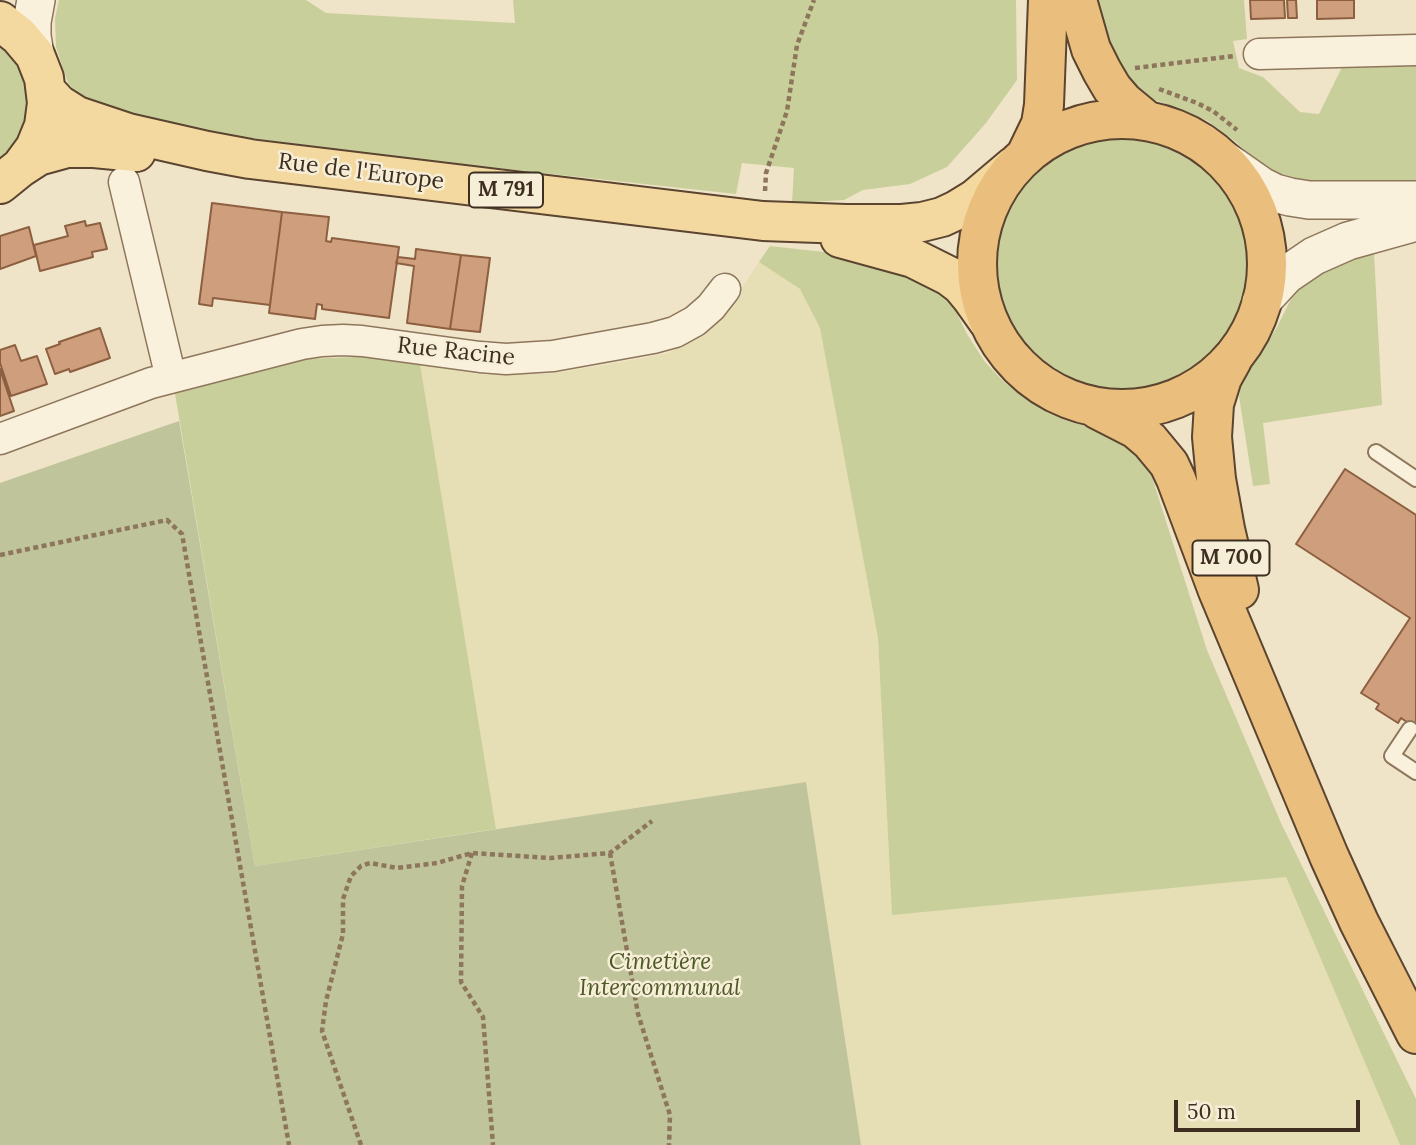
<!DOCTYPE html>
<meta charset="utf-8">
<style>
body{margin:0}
#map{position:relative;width:1416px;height:1145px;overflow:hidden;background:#f0e4c8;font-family:Lora,serif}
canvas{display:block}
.scale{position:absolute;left:1174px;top:1100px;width:186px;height:32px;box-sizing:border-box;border:4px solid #3d2e20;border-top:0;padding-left:9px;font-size:21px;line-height:24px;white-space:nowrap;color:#3d2e20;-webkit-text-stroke:5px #f7eed8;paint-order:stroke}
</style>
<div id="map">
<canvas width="1416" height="1145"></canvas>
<div class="scale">50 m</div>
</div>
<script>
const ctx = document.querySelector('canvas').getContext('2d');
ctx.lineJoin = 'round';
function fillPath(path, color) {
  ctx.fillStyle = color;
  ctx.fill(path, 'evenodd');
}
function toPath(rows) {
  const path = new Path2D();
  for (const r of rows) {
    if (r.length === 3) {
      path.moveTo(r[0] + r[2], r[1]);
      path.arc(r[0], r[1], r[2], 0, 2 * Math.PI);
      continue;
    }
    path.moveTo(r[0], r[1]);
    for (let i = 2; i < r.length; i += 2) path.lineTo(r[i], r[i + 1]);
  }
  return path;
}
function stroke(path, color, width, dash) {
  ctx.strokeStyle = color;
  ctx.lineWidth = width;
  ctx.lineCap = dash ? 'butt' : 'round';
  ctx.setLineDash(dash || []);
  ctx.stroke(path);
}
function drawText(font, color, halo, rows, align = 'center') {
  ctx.font = font + ' Lora,serif';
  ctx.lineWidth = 5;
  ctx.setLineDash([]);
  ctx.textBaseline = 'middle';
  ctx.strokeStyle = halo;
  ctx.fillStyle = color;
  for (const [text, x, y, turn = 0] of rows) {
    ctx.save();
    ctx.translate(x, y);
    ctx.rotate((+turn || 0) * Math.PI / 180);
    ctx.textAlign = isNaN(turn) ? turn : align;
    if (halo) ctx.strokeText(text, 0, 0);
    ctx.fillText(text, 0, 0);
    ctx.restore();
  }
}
fillPath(toPath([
 [759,262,800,289,820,328,878,638,892,914,1286,877,1400,1145,861,1145,806,782,496,829,420,364,484,375,548,374,599,366,669,353,723,316]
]), '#e6deb5');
fillPath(toPath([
 [59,0,306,0,326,13,515,23,513,0,1016,0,1017,80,986,123,947,167,910,184,863,190,844,200,792,203,794,168,742,163,736,194,413,159,204,132,140,119,85,102,68,83,56,47,55,18],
 [1097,0,1244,0,1247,39,1233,41,1239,68,1263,77,1300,112,1319,114,1342,67,1416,66,1416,189,1305,185,1262,172,1237,143,1208,121,1161,102,1127,91,1110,59],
 [0,44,15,60,19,68,25,83,27,100,26,116,19,140,0,162],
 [1121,264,128],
 [770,246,842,254,914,278,949,298,967,334,985,362,1005,383,1028,399,1045,408,1113,433,1135,450,1150,471,1207,650,1281,823,1416,1099,1416,1145,1400,1145,1286,877,892,915,878,638,820,328,800,289,759,262],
 [1374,253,1382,405,1263,423,1270,484,1253,486,1239,396,1243,379,1276,329,1291,299,1303,283,1344,259],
 [381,356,420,364,496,829,255,866,174,388,277,360]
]), '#c9cf9b');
fillPath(toPath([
 [179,421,255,866,806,782,861,1145,0,1145,0,483]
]), '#bfc49a');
const building = toPath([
 [1250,0,1284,0,1285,18,1251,19,1250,0],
 [1287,0,1296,0,1297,18,1288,18,1287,0],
 [1317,0,1354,0,1354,18,1317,19,1317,0],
 [212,203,282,212,270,305,213,298,212,306,199,304,212,203],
 [282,212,329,217,326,241,331,242,332,238,399,247,389,318,322,309,322,305,317,304,315,319,269,313,282,212],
 [85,221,86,226,100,223,107,249,92,252,93,257,40,271,34,245,68,236,65,226,85,221],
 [29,227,36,256,0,269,0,236,29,227],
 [416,249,461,255,450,329,407,323,414,266,396,263,398,257,415,259,416,249],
 [461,255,490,258,480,332,450,329,461,255],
 [100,328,110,358,70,372,69,369,55,374,46,349,60,344,59,342,100,328],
 [15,345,21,361,37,356,47,384,11,396,0,363,0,350,15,345],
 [0,369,14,411,0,416,0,369],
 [1345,469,1416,515,1416,728,1401,718,1398,723,1376,709,1379,704,1361,693,1410,618,1296,544,1345,469]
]);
fillPath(building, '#cf9f7d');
stroke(building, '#8d5f41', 2);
const service = toPath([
 [1376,452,1416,479],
 [1410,729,1392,756,1416,772]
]);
const minor = toPath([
 [1259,54,1416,50],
 [124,182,171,378],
 [0,439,151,383,302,344,322,341,343,340,362,341,480,357,506,359,553,356,653,338,675,332,695,321,711,307,725,289]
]);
const tertiary = toPath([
 [35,55,32,36,32,22,36,0],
 [1221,158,1261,186,1275,193,1290,197,1309,200,1416,200],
 [1261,302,1286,275,1314,256,1348,241,1416,222]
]);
const primary = toPath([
 [0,21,19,36,35,55,44,78,47,103,44,126,35,148,21,167,0,184],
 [46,91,58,104,77,116,128,133,207,151,250,159,763,221,846,224,902,224,922,222,942,217,957,210,975,199,1014,166],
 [21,167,38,156,67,148,94,148,136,152],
 [840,238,913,258,949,276,961,285,971,297,988,321]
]);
const trunk = toPath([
 [1077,0,1091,49,1102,71,1112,88,1124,102,1147,121],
 [1122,264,145],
 [1027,153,1041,124,1044,105,1048,0],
 [1232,360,1222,378,1214,404,1212,437,1216,479,1225,529,1239,590],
 [1097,409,1136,429,1150,441,1169,464,1176,479,1218,591,1329,856,1359,922,1416,1034]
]);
stroke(service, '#8d765c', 18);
stroke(minor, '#8d765c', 33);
stroke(tertiary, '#8d765c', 40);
stroke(primary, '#5b4430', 42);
stroke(trunk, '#5b4430', 42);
stroke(toPath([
 [1135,68,1234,56],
 [1159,89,1197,103,1213,111,1237,130],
 [765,191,766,173,787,111,797,45,814,0],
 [0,555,167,520,182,534,289,1145],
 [472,853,462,886,461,982,483,1017,493,1145],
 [610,853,638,1014,670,1115,669,1145],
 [361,1145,322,1031,326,1001,343,934,343,899,351,876,361,866,370,863,397,868,437,863,472,853,550,858,610,853,652,821]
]), '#8d765c', 4.5, [5, 3.5]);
stroke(service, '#faf1dc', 14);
stroke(minor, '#faf1dc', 30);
stroke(tertiary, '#faf1dc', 37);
stroke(primary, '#f3d9a0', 38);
stroke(trunk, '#eabe7c', 38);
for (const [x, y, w] of [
 [506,190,74],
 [1231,558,77]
]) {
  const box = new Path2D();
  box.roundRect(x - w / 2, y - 17.5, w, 35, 5);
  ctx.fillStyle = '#f7eed8';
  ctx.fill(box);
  stroke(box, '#3d2e20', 2);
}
drawText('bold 21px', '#3d2e20', null, [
 ["M 791",506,190],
 ["M 700",1231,558]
]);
drawText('23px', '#3d2e20', '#f7eed8', [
 ["Rue de l'Europe",361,172,7],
 ["Rue Racine",456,352,6]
]);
drawText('italic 23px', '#4d5a26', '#f7eed8', [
 ["Cimetière",660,962],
 ["Intercommunal",660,988]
]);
</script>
